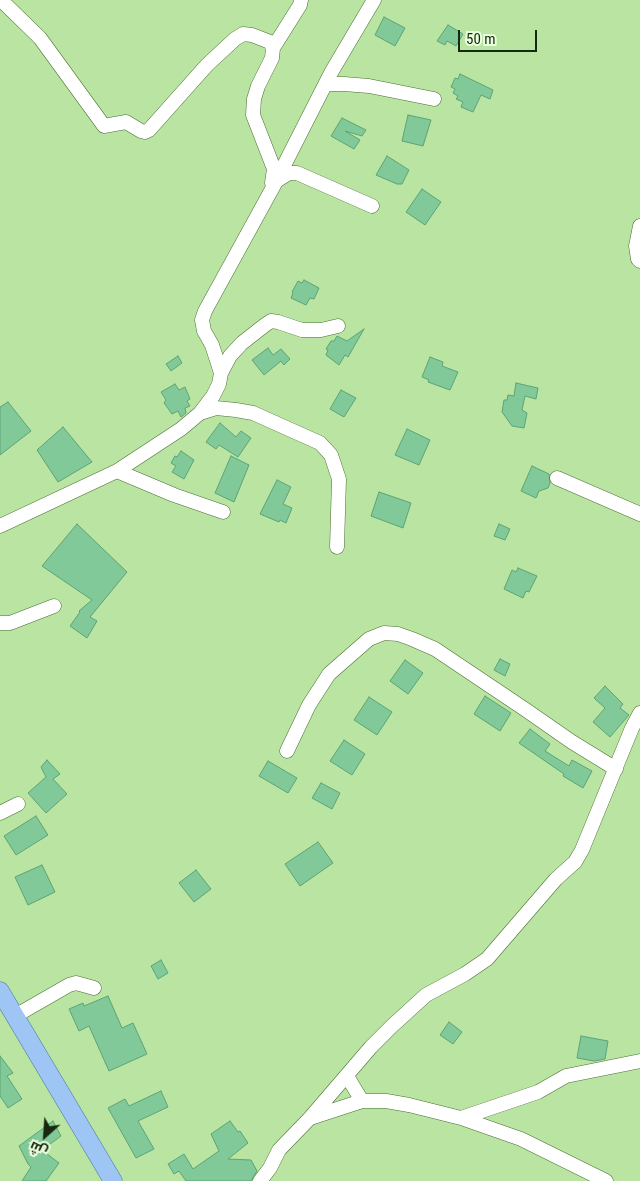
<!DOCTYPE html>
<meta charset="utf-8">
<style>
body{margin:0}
#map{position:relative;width:640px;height:1181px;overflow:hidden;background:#bae4a1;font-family:"Roboto Condensed",Cairo,sans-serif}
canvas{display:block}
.north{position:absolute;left:20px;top:1111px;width:50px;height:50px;-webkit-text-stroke:4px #e8fedc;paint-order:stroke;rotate:206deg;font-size:14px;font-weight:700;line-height:20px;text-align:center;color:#18280e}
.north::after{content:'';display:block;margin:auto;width:18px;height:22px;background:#18280e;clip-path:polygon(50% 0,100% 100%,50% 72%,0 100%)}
.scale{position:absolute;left:458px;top:30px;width:79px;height:22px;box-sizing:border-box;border:2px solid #18280e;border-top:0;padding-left:6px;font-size:15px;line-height:18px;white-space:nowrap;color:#18280e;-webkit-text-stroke:4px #e8fedc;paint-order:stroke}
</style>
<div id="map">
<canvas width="640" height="1181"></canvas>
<div class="north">ش</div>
<div class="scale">50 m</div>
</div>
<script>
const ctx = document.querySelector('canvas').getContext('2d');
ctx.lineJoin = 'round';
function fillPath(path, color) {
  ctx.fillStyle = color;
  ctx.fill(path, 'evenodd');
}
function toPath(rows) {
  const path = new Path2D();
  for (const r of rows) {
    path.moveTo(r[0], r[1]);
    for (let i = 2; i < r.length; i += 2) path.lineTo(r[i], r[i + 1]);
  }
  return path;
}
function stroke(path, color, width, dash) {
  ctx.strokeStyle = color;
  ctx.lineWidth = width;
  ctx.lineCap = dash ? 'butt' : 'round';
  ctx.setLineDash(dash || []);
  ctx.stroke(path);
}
const building = toPath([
 [384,17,405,28,395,46,375,35,384,17],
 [448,25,463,34,456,46,447,41,445,45,437,41,448,25],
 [460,74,493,90,490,99,481,95,473,112,461,107,463,102,456,99,458,96,453,93,455,89,451,87,455,78,458,79,460,74],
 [408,115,431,120,423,146,402,141,408,115],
 [342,118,366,130,362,136,345,131,360,140,354,149,331,136,342,118],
 [387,156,409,170,402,184,397,184,376,175,387,156],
 [422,189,441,202,425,225,406,212,422,189],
 [304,280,319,288,314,299,310,298,306,305,291,298,293,293,292,292,298,281,302,283,304,280],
 [364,329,348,357,345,355,339,365,326,355,328,350,326,349,331,341,334,341,337,336,347,341,364,329],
 [268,348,273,355,281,349,290,359,284,365,281,361,264,375,252,360,268,348],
 [178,356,182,363,171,371,166,364,178,356],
 [430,357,443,362,442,366,458,372,450,390,428,382,429,380,422,377,430,357],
 [516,383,538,388,536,399,525,396,522,410,527,413,524,428,512,426,502,412,504,400,507,400,508,395,514,396,516,383],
 [175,384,179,390,185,387,190,399,187,401,190,406,185,408,186,413,181,417,178,411,172,414,164,403,166,400,161,392,175,384],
 [341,390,356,398,344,417,330,409,341,390],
 [8,402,31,431,0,455,0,407,8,402],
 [220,423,236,437,241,431,251,438,238,457,219,445,216,449,206,442,220,423],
 [63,427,92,462,58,482,37,450,63,427],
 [407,429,430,440,419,465,395,455,407,429],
 [181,451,194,460,184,479,172,472,176,466,171,463,175,456,177,457,181,451],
 [231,456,249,465,234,502,215,493,231,456],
 [532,466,549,474,550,483,548,488,539,491,536,498,521,491,532,466],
 [277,480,291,487,283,504,292,508,286,523,280,520,279,522,260,514,277,480],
 [379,492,411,503,403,528,371,516,379,492],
 [77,524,127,572,90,617,97,621,87,638,70,626,80,612,79,611,92,600,42,566,77,524],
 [499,524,510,529,505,540,494,536,499,524],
 [518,568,537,576,529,592,526,591,523,598,504,589,512,570,516,572,518,568],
 [500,659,510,664,505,676,494,670,500,659],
 [405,660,423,673,408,694,390,681,405,660],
 [605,686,623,704,620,708,629,715,610,737,593,722,605,708,594,698,605,686],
 [485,696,511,713,500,731,474,714,485,696],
 [369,697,392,712,377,735,354,720,369,697],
 [530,729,550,744,545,751,569,766,572,760,592,771,583,788,563,776,564,774,519,743,530,729],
 [344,740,365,754,352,775,330,761,344,740],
 [47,760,60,774,53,779,67,794,46,813,28,793,46,777,41,767,47,760],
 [268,761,297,778,288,793,259,776,268,761],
 [321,783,340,793,332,809,312,798,321,783],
 [36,816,48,835,16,855,4,836,36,816],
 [318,842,333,863,300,886,285,864,318,842],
 [42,865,55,892,28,905,15,877,42,865],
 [196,870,211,889,194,902,179,883,196,870],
 [161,960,168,973,158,979,151,966,161,960],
 [108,996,122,1028,133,1023,147,1054,109,1071,89,1026,79,1031,69,1009,83,1003,84,1006,108,996],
 [449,1022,462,1032,453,1044,440,1035,449,1022],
 [581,1036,608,1041,605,1059,594,1061,577,1058,581,1036],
 [0,1056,13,1073,7,1076,22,1099,8,1108,0,1096,0,1056],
 [161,1091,168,1107,138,1121,154,1149,136,1158,108,1108,125,1099,129,1106,161,1091],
 [53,1121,61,1136,42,1150,59,1163,46,1181,22,1181,31,1167,28,1164,19,1146,53,1121],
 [230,1121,238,1132,240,1131,248,1143,228,1159,251,1160,257,1171,251,1181,186,1181,179,1171,174,1174,168,1164,184,1154,193,1169,219,1151,211,1134,230,1121]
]);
fillPath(building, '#81c999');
stroke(building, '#5ca375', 1);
const minor = toPath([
 [1,0,40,38,104,126,126,122,141,131,145,132,149,130,207,65,235,39,243,34,252,35,270,42,273,48],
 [326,84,344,84,369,86,434,99],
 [276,181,289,173,297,173,372,206],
 [272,183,274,169,253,115,254,99,258,86,272,58,273,48,300,5,301,0],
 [640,226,636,246,638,259,640,261],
 [221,373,212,345,204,331,202,320,205,311,272,189,332,71,374,0],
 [200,413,216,408,236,410,253,413,320,443,331,455,339,479,337,547],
 [117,471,174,495,223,512],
 [557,478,640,514],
 [0,526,117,471,181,429,200,413,213,396,219,384,221,373,230,356,242,343,265,325,271,321,278,322,302,330,321,330,338,326],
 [0,623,10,623,54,606],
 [287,751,309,705,329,674,369,639,384,633,398,634,412,639,435,649,526,710,572,742,616,769],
 [0,813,18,804],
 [15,1016,69,985,76,983,94,988],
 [347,1076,362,1101],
 [310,1118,362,1101,386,1101,409,1105,461,1118,521,1139,606,1181],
 [461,1118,538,1092,566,1076,640,1061],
 [260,1181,270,1168,279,1150,310,1118,371,1047,392,1026,426,995,465,974,487,959,556,879,575,862,582,850,632,728,640,713]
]);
const major = toPath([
 [0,991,113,1181]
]);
stroke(minor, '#4a6e31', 15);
stroke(major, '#45759e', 19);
stroke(minor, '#fff', 14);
stroke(major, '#9ec5f4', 18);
</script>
